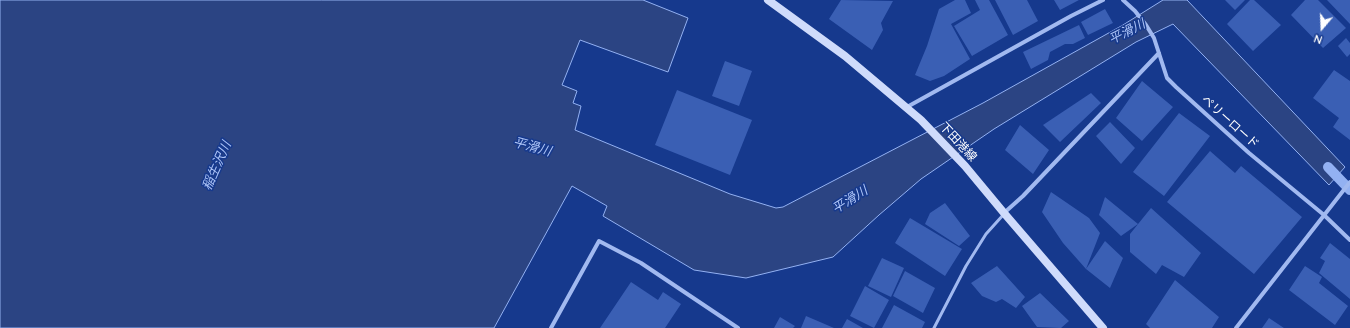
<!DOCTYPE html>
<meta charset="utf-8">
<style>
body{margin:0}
#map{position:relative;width:1350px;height:328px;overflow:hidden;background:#16398d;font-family:Quicksand,sans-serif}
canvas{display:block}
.north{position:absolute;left:1302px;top:8px;width:40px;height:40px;-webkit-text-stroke:3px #16398d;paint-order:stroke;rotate:199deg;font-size:11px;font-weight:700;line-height:16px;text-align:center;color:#fff}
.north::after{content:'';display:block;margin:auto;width:14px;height:18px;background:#fff;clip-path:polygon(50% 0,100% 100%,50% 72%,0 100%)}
</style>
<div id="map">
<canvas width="1350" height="328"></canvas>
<div class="north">N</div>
</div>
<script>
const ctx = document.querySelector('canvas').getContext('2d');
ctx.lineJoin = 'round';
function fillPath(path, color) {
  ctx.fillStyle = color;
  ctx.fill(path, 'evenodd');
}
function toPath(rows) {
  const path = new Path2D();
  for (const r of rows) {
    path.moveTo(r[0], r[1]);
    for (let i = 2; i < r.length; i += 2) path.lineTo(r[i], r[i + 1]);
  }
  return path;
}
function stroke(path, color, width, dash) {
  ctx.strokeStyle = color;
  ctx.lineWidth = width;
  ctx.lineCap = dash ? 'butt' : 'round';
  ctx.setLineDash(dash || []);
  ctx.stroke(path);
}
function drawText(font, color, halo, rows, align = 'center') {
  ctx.font = font + ' Quicksand,"Noto Sans JP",sans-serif';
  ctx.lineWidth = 3;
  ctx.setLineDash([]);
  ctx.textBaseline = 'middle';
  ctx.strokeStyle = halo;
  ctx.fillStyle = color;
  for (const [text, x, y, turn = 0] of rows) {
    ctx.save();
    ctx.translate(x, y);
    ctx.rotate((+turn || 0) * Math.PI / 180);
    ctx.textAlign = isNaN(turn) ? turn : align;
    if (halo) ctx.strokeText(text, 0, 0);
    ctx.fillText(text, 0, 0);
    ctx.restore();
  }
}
const water = toPath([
 [0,0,643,0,688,18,668,72,580,40,562,85,577,91,573,103,581,106,575,130,730,194,776,208,783,207,983,103,1123,25,1163,0,1187,0,1345,167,1329,185,1173,24,1136,42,994,129,921,179,879,215,833,257,746,278,694,270,603,216,607,206,572,186,494,328,0,328,0,0]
]);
fillPath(water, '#2b4483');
stroke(water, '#93b1f2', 1);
stroke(toPath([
 [1328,167,1350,190]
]), '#93b1f2', 10);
fillPath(toPath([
 [841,0,893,1,881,23,883,30,872,50,829,19],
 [955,0,965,0,971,13,951,24,970,59,944,76,930,81,915,75,927,46,939,9],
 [975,0,989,0,1008,35,972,56,954,26,980,10],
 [995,0,1027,0,1038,21,1013,35],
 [1054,0,1079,0,1060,10],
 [1225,0,1245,0,1235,10],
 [1250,0,1254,0,1281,25,1253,51,1227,24],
 [1305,0,1318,0,1346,28,1323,48,1291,15],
 [1327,0,1350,0,1350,24],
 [1105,9,1113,23,1088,35,1081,22],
 [1079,25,1085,38,1073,44,1065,44,1050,52,1048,60,1031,69,1023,52],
 [1346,38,1350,43,1350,54,1347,57,1338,46],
 [725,61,752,71,739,106,712,96],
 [1334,70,1350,81,1350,140,1333,127,1339,118,1313,98],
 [1142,81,1173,107,1142,141,1116,118],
 [677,90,752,120,730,175,655,145],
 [1091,93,1101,103,1060,142,1043,125],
 [1179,113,1210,136,1164,196,1133,172],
 [1110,122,1135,148,1121,164,1096,136],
 [1020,125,1049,150,1033,174,1005,150],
 [1210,151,1235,173,1241,166,1302,217,1254,274,1167,202],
 [1051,192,1089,218,1100,233,1086,269,1063,243,1042,212],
 [1105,197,1138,224,1121,236,1099,215],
 [945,203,970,236,959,246,925,224,930,213],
 [1151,208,1201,253,1184,277,1162,265,1156,274,1130,252,1130,234],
 [910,218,962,249,945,276,895,243],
 [1105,241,1123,258,1110,288,1086,269],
 [1330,243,1350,259,1350,299,1319,273,1325,261,1320,258],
 [882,258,904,268,891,297,868,286],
 [997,266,1025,297,1016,308,1002,299,996,302,982,296,971,283],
 [1305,266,1322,277,1319,283,1348,306,1335,325,1289,290],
 [905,271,935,288,923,313,893,296],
 [1175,280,1219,317,1212,328,1150,328,1146,324],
 [631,282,658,300,663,292,681,304,665,328,600,328],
 [865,286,889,300,874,328,850,316],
 [1040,293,1069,321,1061,328,1037,327,1022,306],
 [894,305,925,322,922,328,882,328],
 [806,316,834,328,801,328],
 [780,317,795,326,793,328,774,328],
 [1269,318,1284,328,1262,328],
 [847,319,863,328,842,328]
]), '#3a5fb4');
stroke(toPath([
 [934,328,966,266,986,234,1004,214]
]), '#a1b9f0', 3);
stroke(toPath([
 [1123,0,1135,11,1146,25,1154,38,1167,78,1176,87,1249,153,1324,215,1350,240],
 [907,107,1071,16,1103,0],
 [1004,213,1023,196,1159,53],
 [551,328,599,241,641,263,738,328],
 [1236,328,1350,182]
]), '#a1b9f0', 4);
stroke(toPath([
 [768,0,845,56,921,120,965,166,1004,213,1103,328]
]), '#cfdbfb', 8);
drawText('12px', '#fff', '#16398d', [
 ["ペリーロード",1230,122,42],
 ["下田港線",958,142,47]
]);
drawText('italic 13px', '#adc4f7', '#16398d', [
 ["平滑川",1127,32,-27],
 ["平滑川",532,147,15],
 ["稲生沢川",217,166,-66],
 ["平滑川",850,200,-32]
]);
</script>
